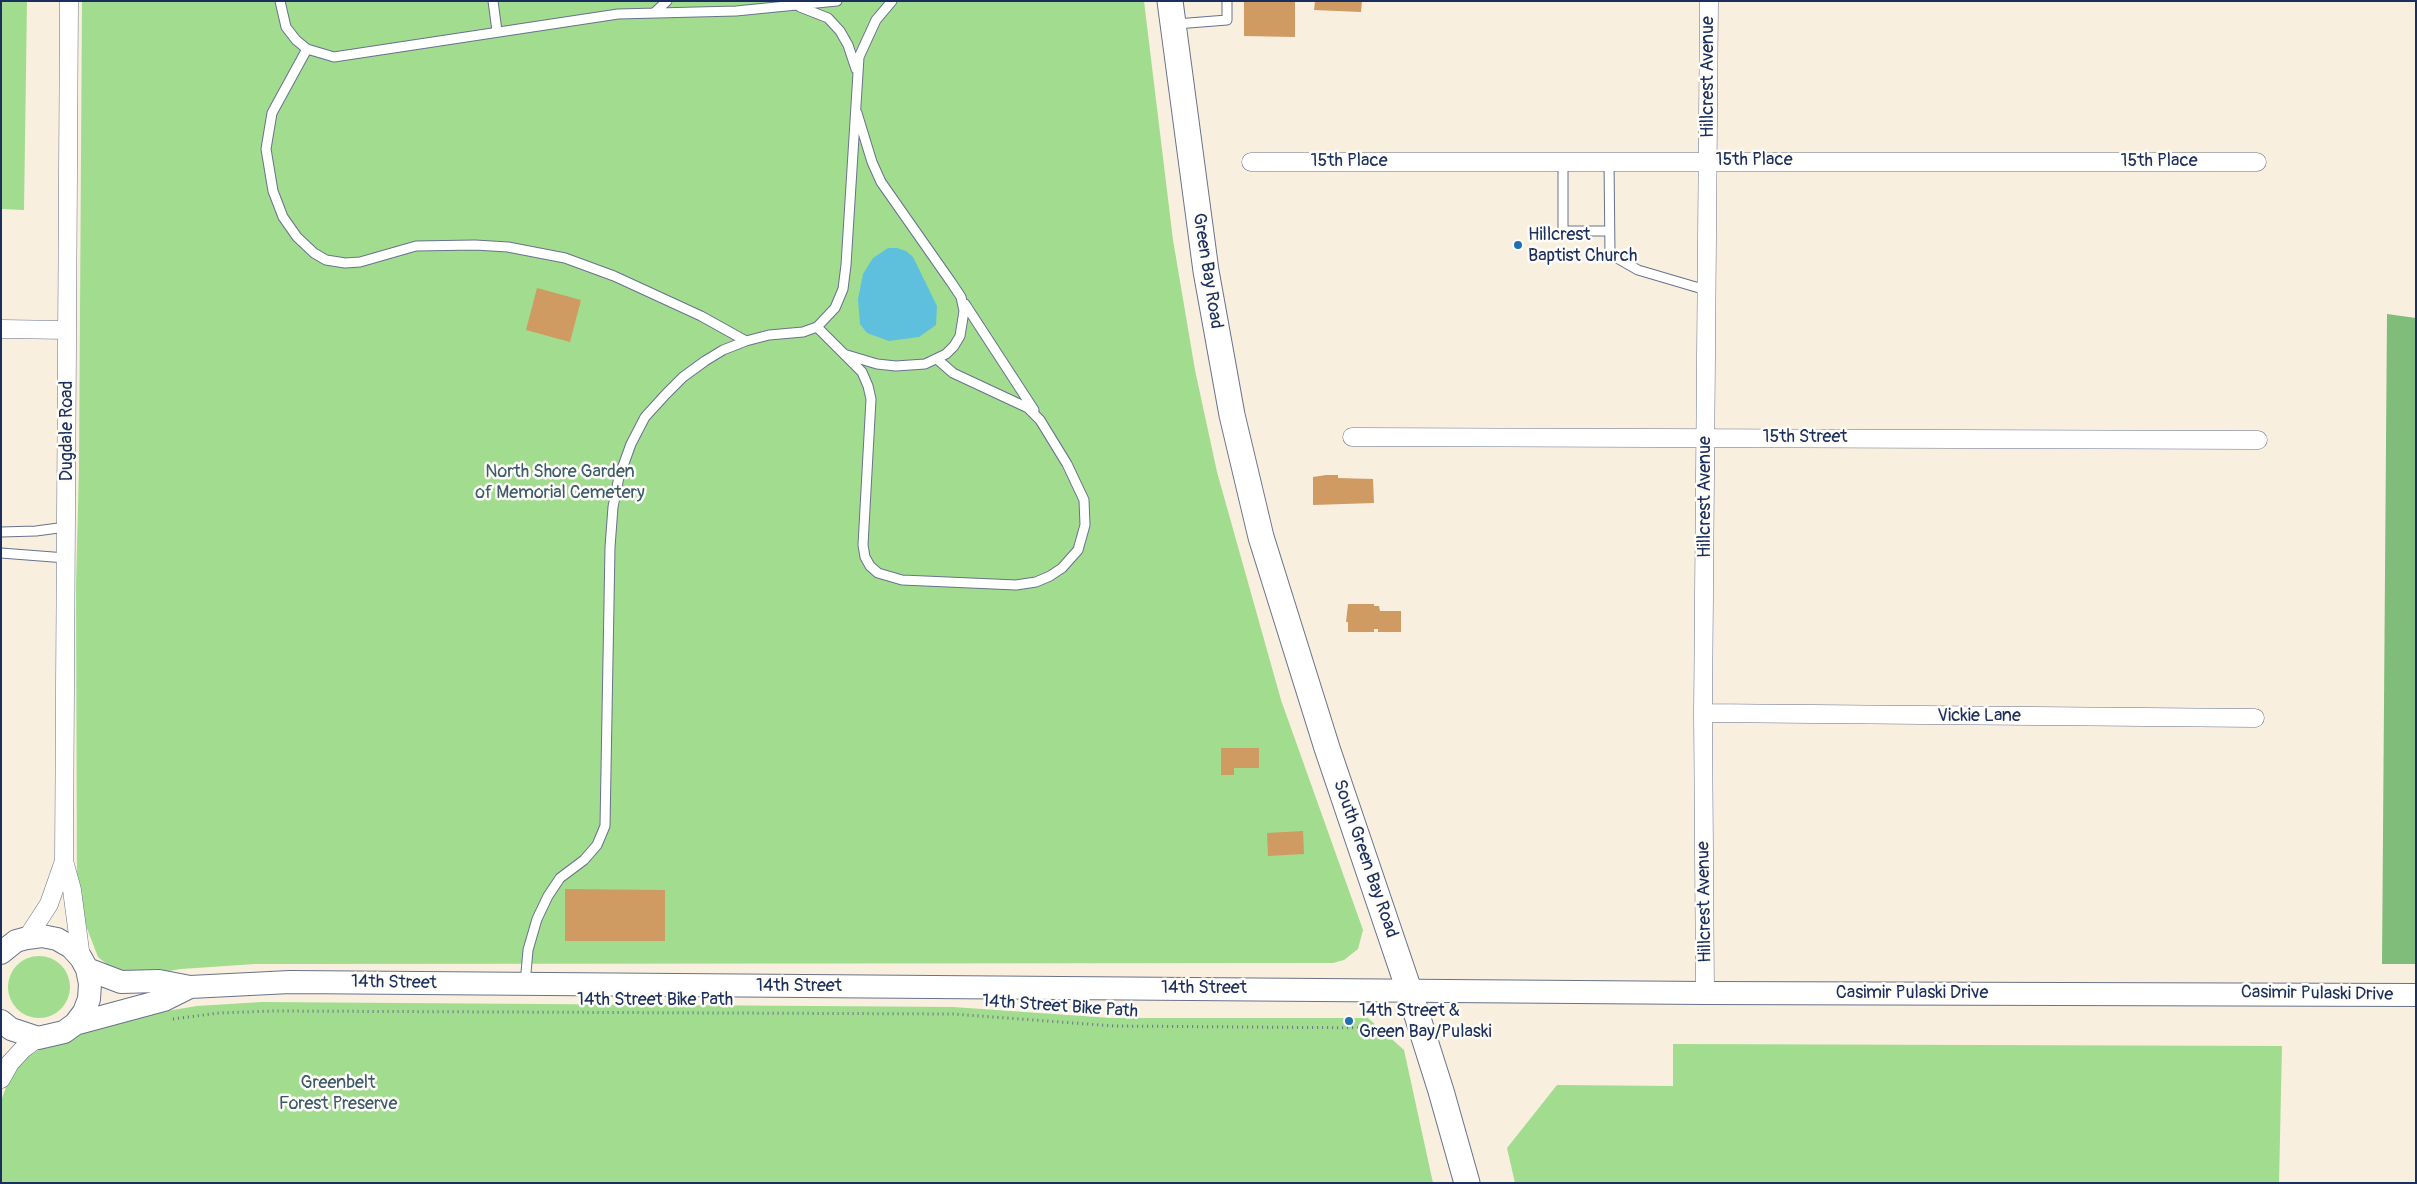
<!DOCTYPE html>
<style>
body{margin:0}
#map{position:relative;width:2417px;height:1184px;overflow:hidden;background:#f8efde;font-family:Pangolin,sans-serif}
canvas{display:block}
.frame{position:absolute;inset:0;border:2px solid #1b2f5e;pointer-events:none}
</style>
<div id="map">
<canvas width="2417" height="1184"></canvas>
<div class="frame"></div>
</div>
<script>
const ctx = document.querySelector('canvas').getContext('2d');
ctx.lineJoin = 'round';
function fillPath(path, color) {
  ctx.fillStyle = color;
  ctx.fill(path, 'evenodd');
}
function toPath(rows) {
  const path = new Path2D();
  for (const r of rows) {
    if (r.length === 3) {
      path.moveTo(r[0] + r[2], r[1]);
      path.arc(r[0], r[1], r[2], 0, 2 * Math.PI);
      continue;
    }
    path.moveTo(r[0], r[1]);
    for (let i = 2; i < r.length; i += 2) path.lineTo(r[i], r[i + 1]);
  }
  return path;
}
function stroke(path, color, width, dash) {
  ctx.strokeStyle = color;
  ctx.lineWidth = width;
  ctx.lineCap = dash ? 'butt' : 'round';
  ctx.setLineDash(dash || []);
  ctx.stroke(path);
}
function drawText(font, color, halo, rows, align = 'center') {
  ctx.font = font + ' Pangolin,sans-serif';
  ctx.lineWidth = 5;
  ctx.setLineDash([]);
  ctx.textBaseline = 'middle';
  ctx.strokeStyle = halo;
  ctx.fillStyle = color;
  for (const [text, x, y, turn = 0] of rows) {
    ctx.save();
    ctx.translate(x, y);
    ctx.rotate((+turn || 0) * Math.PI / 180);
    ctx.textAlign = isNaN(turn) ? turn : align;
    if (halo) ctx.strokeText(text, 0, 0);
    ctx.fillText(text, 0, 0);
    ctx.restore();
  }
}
fillPath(toPath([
 [1,1,27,1,24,210,1,209],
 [82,1,1144,1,1173,240,1195,370,1217,472,1281,700,1363,930,1358,949,1344,960,1333,963,255,964,181,969,144,975,113,969,98,957,83,918,77,895,76,586,79,468],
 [39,987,31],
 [262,1002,953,1007,1111,1018,1368,1018,1404,1050,1433,1183,1,1183,1,1101,8,1082,20,1062,45,1046,131,1017,197,1006],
 [1673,1044,2282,1046,2279,1183,1515,1183,1507,1148,1557,1085,1673,1086]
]), '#a1dc8f');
fillPath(toPath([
 [2387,314,2416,318,2416,964,2382,964]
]), '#80bc7a');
fillPath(toPath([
 [888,248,897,248,906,251,913,257,937,306,936,325,919,337,889,341,867,333,860,324,858,299,863,274,873,258]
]), '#5fc0de');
fillPath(toPath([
 [1244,1,1295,1,1295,37,1244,36],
 [1315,1,1362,1,1361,12,1314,10],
 [537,288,581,300,570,342,526,330],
 [1326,475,1338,475,1338,478,1373,479,1374,503,1313,505,1313,477],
 [1348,604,1374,604,1374,606,1379,606,1380,611,1401,611,1401,632,1378,632,1378,629,1374,629,1374,632,1348,632,1348,622,1346,622],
 [1221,748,1259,748,1259,768,1234,768,1234,775,1221,775],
 [1303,831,1304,854,1268,856,1267,833],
 [565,889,665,890,665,941,565,941]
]), '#d09a63');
const service = toPath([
 [280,1,286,27,296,40,307,49,334,57,618,14,736,11,837,1],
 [493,1,497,31],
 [800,7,828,18,840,31,848,45,856,69],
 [655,12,667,1],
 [1176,24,1227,20,1227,1],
 [307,49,272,113,266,149,273,191,283,217,297,237,314,253,326,260,345,263,360,262,416,246,475,245,508,247,565,258,614,276,701,316,746,341],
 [1563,160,1563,231,1609,231],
 [1609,161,1610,254,1638,270,1706,290],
 [965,304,1034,410],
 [817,327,862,372,868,386,871,399,863,545,865,557,870,566,878,573,902,580,1016,585,1036,582,1050,576,1062,568,1078,550,1085,525,1084,500,1067,464,1040,420,1028,408,953,373,937,359],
 [847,355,877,364,896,366,925,364,946,354,954,346,960,336,964,311,961,297,951,282,881,182,872,162,857,113],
 [1,532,36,531,66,527],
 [1,553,66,558],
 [525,984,528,950,537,919,548,896,560,878,584,860,597,845,605,826,610,547,613,507,619,477,631,444,645,417,666,394,683,377,705,361,723,350,746,341,769,335,803,332,817,327,835,308,843,289,846,265,859,57,876,20,892,1]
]);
const minor = toPath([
 [69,1,64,861,72,890,81,958],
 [1251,162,2257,162],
 [1,329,67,330],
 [1352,437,2258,440],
 [1703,713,2255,718],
 [27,938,49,904,64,861],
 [1705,993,1703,713,1709,1],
 [1,1079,10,1063,23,1049,38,1038]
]);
const tertiary = toPath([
 [1,953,16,941,27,938,42,936,57,939,71,947,81,958,87,969,90,984,89,999,84,1012,75,1024,64,1032,38,1038,11,1029,1,1021],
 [87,969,121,982,159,981,190,987,290,982,1705,993,2416,995],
 [75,1024,164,1000,190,987]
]);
const secondary = toPath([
 [1170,1,1206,271,1232,415,1261,537,1327,748,1409,990,1441,1091,1467,1183]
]);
stroke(service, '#68728b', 11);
stroke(minor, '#68728b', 19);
stroke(tertiary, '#68728b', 24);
stroke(secondary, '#68728b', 27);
stroke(toPath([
 [173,1019,219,1013,273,1011,953,1014,1114,1026,1379,1028]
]), '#68728b', 3, [1, 4]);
stroke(service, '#fff', 9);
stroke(minor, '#fff', 18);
stroke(tertiary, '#fff', 22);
stroke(secondary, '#fff', 25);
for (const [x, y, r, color] of [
 [1518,245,5,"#1f6fb2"],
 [1349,1021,5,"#1f6fb2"]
]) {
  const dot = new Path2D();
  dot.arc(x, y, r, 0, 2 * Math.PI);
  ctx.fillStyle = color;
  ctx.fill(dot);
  stroke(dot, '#fdfcf7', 2);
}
drawText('18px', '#1b2f5e', '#fdfcf7', [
 ["Hillcrest Avenue",1708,77,-90],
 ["15th Place",1754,160],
 ["15th Place",1349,161],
 ["15th Place",2159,161],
 ["Green Bay Road",1207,271,81],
 ["Dugdale Road",67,431,-90],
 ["15th Street",1805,437],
 ["Hillcrest Avenue",1705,497,-90],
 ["Vickie Lane",1979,716],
 ["South Green Bay Road",1365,859,71],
 ["Hillcrest Avenue",1705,902,-91],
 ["14th Street",394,983,1],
 ["14th Street",799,986],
 ["14th Street",1204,988],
 ["Casimir Pulaski Drive",1912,993],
 ["Casimir Pulaski Drive",2317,994,1],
 ["14th Street Bike Path",655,1000],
 ["14th Street Bike Path",1060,1007,4]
]);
drawText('18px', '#1b2f5e', '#fdfcf7', [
 ["Hillcrest",1528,235],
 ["Baptist Church",1528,256],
 ["14th Street &",1359,1011],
 ["Green Bay/Pulaski",1359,1032]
], 'left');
drawText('18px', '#3c5a6a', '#fdfcf7', [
 ["North Shore Garden",560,472],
 ["of Memorial Cemetery",560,493],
 ["Greenbelt",338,1083],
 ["Forest Preserve",338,1104]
]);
</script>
